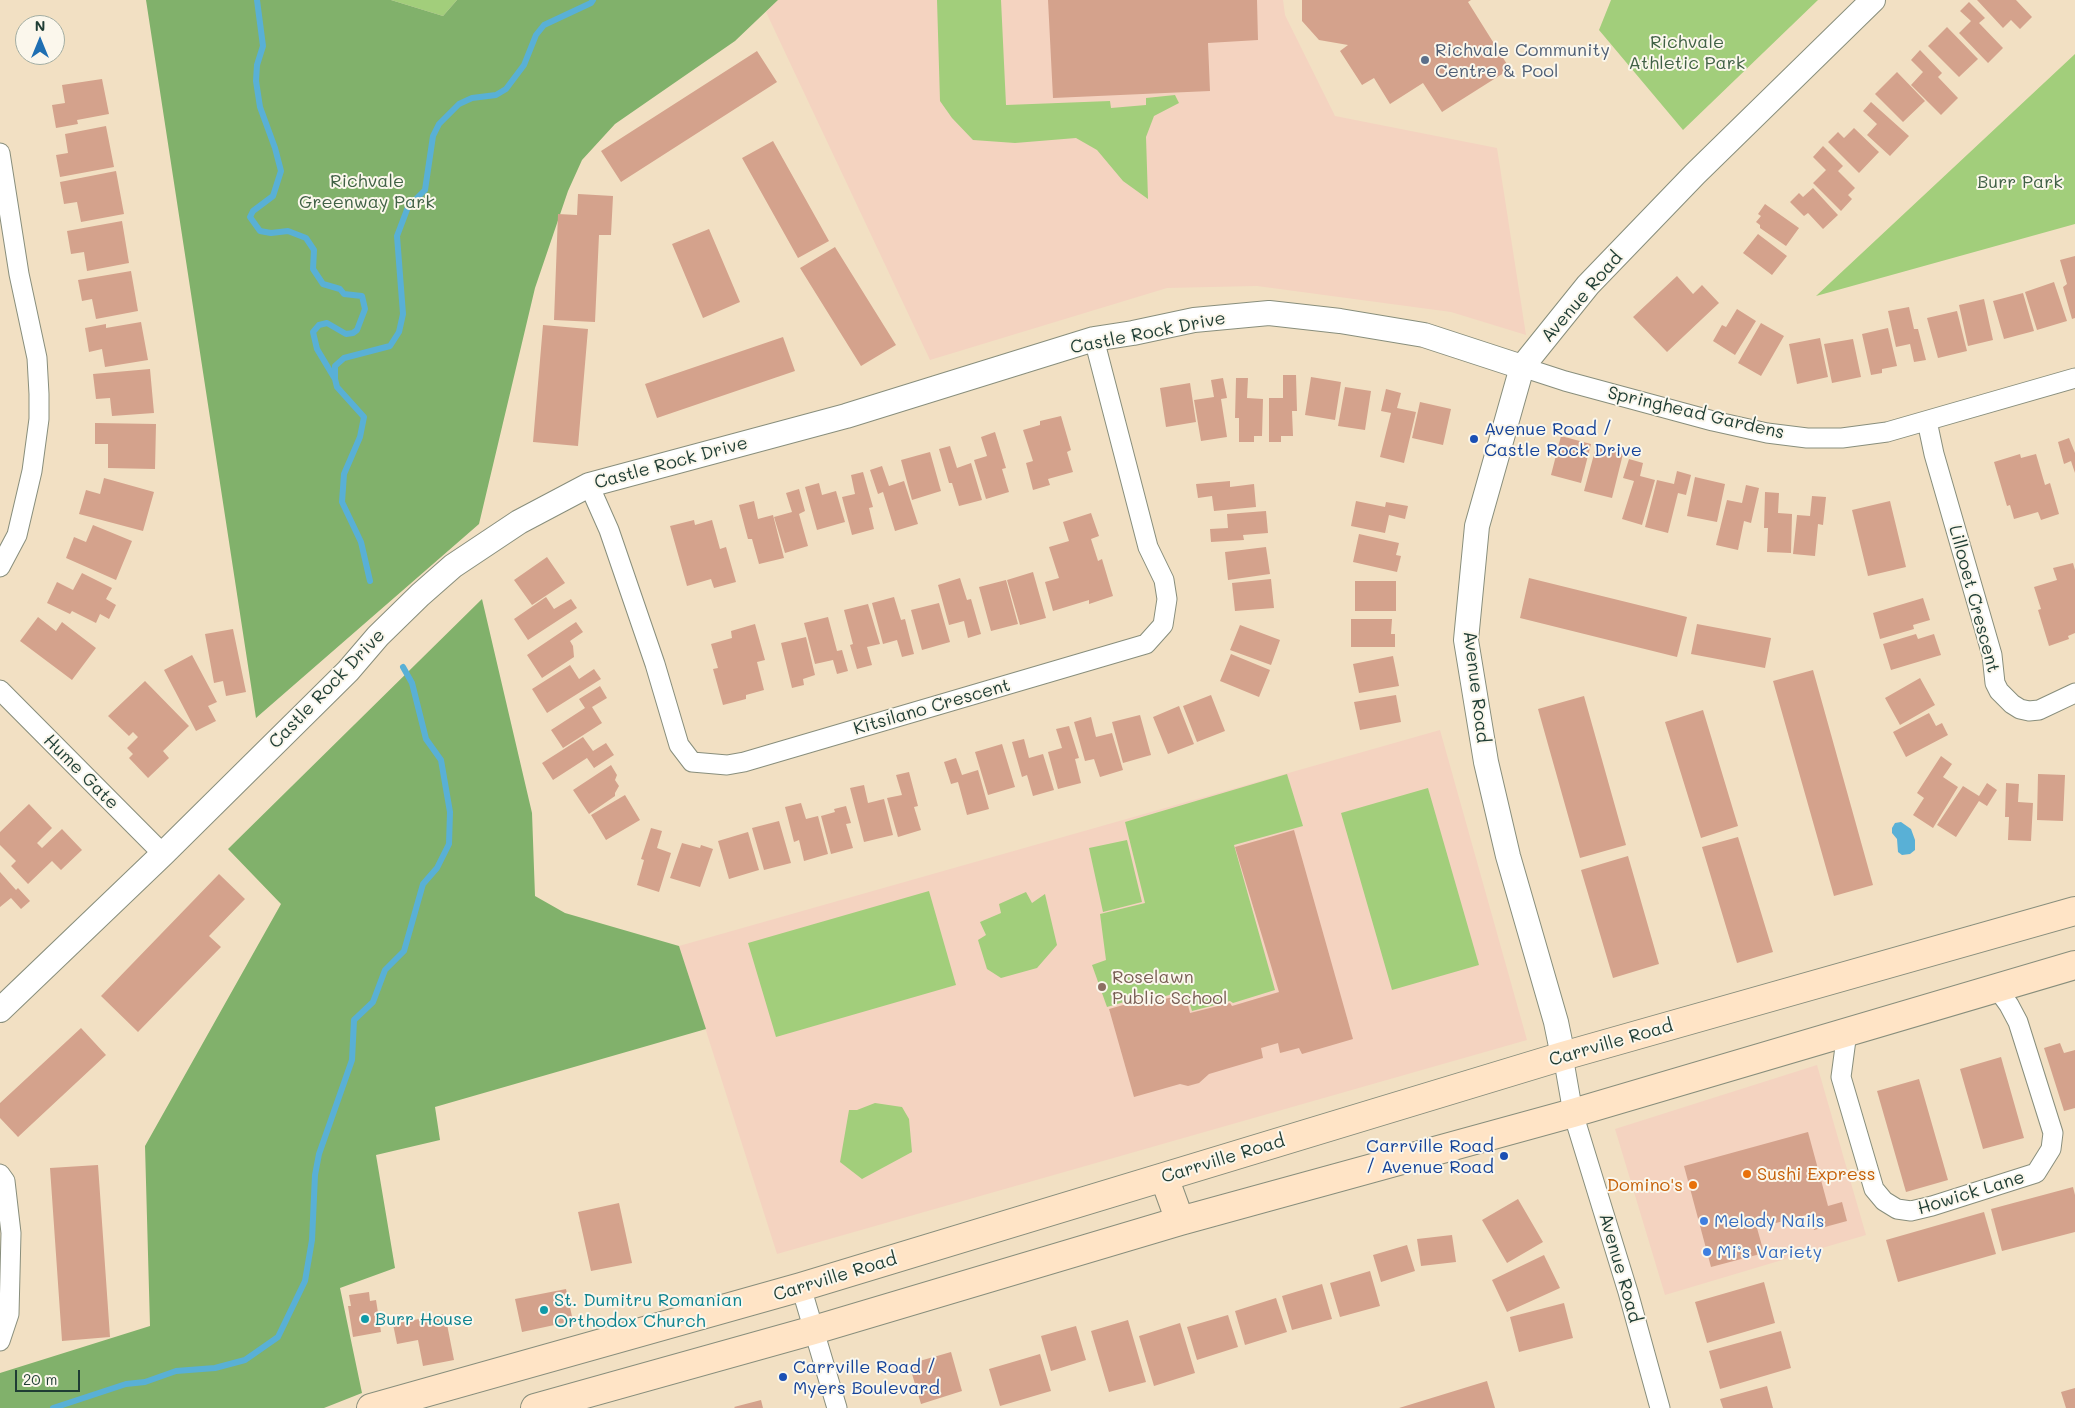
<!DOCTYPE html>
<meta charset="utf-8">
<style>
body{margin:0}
#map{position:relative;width:2075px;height:1408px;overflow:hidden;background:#f2e0c3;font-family:Mali,sans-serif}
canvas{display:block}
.north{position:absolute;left:15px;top:15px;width:50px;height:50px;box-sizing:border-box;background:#fbf7ec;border:1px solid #a3ada2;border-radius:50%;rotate:0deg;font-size:14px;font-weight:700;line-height:20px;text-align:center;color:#1f3d34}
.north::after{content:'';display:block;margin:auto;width:18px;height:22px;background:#1f6fb2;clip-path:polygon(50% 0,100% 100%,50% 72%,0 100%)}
.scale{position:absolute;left:15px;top:1370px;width:65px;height:22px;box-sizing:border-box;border:2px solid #1f3d34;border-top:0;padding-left:6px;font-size:15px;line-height:18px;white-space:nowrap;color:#1f3d34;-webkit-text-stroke:4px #fbf7ec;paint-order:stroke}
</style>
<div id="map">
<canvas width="2075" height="1408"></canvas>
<div class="north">N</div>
<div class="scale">20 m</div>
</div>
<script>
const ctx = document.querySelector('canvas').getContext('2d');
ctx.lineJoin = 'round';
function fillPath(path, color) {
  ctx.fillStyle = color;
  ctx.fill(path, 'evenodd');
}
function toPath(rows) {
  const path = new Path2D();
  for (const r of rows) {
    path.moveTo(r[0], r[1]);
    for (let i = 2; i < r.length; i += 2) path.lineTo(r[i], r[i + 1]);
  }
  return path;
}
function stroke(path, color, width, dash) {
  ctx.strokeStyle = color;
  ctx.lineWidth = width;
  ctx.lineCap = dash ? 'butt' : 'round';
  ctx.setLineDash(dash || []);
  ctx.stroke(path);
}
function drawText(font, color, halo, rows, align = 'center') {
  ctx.font = font + ' Mali,sans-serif';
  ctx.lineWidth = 4;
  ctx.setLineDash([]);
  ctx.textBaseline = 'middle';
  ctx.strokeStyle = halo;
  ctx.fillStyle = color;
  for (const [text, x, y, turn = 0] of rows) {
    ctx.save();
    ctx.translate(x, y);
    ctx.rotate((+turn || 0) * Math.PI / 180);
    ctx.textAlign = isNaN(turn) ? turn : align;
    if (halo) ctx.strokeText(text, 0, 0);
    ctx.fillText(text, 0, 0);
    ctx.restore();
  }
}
fillPath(toPath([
 [778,0,1283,0,1285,15,1335,116,1497,148,1526,335,1451,312,1257,286,1167,288,930,360,766,12],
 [1440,730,1527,1040,777,1254,679,946],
 [1817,1065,1866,1235,1665,1295,1615,1129]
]), '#f4d3c0');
fillPath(toPath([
 [391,0,457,0,443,16],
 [937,0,1001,0,1006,105,1110,101,1111,108,1146,105,1146,98,1175,95,1179,103,1154,116,1146,137,1148,199,1123,181,1097,150,1076,138,1015,143,973,140,952,118,940,101],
 [1611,0,1818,0,1683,130,1599,30],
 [2075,54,2075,224,1816,296],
 [1287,774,1303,826,1234,845,1275,990,1233,1003,1230,1001,1192,1011,1189,1001,1173,994,1158,998,1155,993,1107,1007,1092,965,1106,960,1100,914,1145,903,1125,822],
 [1428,788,1479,965,1392,990,1341,813],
 [1127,840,1142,902,1103,912,1089,848],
 [929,891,956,985,776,1037,748,943],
 [1026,892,1032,903,1045,894,1057,945,1037,968,1001,978,987,969,978,940,986,935,980,922,1001,913,999,904],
 [875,1103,902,1107,909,1119,912,1152,862,1179,840,1162,849,1110,857,1110]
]), '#a2ce7b');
fillPath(toPath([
 [146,0,391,0,443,16,457,0,778,0,735,41,615,124,582,160,568,191,535,288,479,524,256,718],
 [482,599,532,813,535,896,565,913,679,946,706,1029,435,1107,440,1140,376,1155,395,1268,340,1288,362,1393,324,1408,0,1408,0,1373,150,1326,145,1146,281,904,228,849]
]), '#81b16b');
fillPath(toPath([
 [1901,822,1911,829,1915,840,1915,850,1910,854,1902,855,1898,852,1897,839,1892,833,1892,828,1895,823]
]), '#59b0d6');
stroke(toPath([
 [257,0,263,46,257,65,256,81,260,107,275,148,281,171,273,196,253,211,250,217,260,231,271,233,288,231,306,238,314,250,313,269,323,284,340,289,344,294,362,296,365,309,357,330,353,333,346,334,327,323,319,325,313,332,317,349,335,379,337,387,364,417,360,437,344,474,342,502,361,542,370,581],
 [335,378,335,366,344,358,390,346,399,332,403,314,397,236,408,207,425,190,433,136,439,124,459,104,472,98,496,95,506,89,524,65,536,35,544,25,591,3,593,0],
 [53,1408,126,1384,145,1382,176,1371,215,1368,245,1360,278,1337,305,1281,312,1240,315,1175,319,1154,352,1060,354,1020,373,1002,385,970,404,951,423,884,437,868,449,844,450,812,441,760,426,739,412,683,403,667]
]), '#59b0d6', 6);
fillPath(toPath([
 [1048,0,1257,0,1258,40,1208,43,1210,91,1053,98],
 [1302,0,1471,0,1468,2,1510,69,1442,112,1423,83,1390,104,1374,78,1362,85,1340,51,1348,45,1319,40,1302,21],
 [1977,0,2016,0,2032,17,2020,29,2011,20,2003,28],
 [1969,2,1985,18,1979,23,2003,48,1988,63,1959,33,1971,21,1960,11],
 [1947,27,1978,59,1959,77,1928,46],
 [1920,50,1942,73,1938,77,1958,98,1941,115,1911,85,1923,72,1911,60],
 [757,51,777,82,621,182,601,151],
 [1897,72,1925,101,1903,122,1875,94],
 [102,79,109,114,77,120,78,124,56,128,52,105,65,103,62,85],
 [1871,102,1909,136,1890,156,1867,135,1877,124,1863,111],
 [106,126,114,167,60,177,56,155,68,153,65,134],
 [1854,128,1879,152,1859,173,1828,142,1838,132,1844,138],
 [773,141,829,241,798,258,742,158],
 [1823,146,1843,166,1838,171,1855,188,1848,195,1852,199,1841,211,1813,183,1826,170,1813,157],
 [116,171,124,214,81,222,77,202,64,204,60,182],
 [1813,188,1838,215,1823,229,1808,213,1804,216,1790,202,1799,193,1803,197],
 [578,194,613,196,611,235,599,235,595,322,554,320,558,214,577,215],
 [1765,204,1799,228,1786,246,1760,228,1760,225,1756,222,1761,216,1758,214],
 [122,221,129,263,87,271,84,252,71,254,67,231],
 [709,229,740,302,703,318,672,244],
 [1758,234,1787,256,1772,275,1743,253],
 [835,247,896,345,861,366,800,268],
 [2075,256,2075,318,2072,319,2063,287,2067,284,2060,260],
 [131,271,138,311,96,319,92,299,82,301,78,280],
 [1677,276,1693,294,1702,285,1719,303,1667,352,1633,317],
 [2054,282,2067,321,2037,330,2025,292],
 [2023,293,2034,331,2004,339,1993,301],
 [1984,299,1993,340,1968,346,1959,305],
 [1909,307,1914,329,1918,329,1926,360,1914,362,1910,344,1896,347,1888,311],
 [1737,309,1756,321,1735,355,1713,341,1722,325,1726,327],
 [1957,311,1967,351,1938,358,1927,318],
 [141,322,148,360,105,367,102,349,89,352,85,328,106,324,106,328],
 [1761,323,1784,336,1761,376,1738,363],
 [543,325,588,329,578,446,533,442],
 [1888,328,1897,366,1882,369,1882,373,1871,375,1862,334],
 [783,337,795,371,657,418,645,384],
 [1820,338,1828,377,1797,384,1789,344],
 [1853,339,1861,377,1832,383,1824,344],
 [150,369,154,413,112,416,110,398,96,399,93,374],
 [1283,375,1296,375,1297,411,1292,411,1293,436,1281,436,1281,442,1269,442,1269,398,1283,398],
 [1311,377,1341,382,1335,420,1305,415],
 [1223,378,1227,398,1221,399,1227,437,1201,441,1194,400,1214,397,1211,380],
 [1236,378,1248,378,1247,398,1263,399,1262,436,1254,436,1254,442,1239,442,1239,418,1235,418],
 [1190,383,1196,422,1166,427,1160,388],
 [1345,387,1371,391,1365,430,1338,426],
 [1386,389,1401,393,1397,408,1416,412,1404,463,1380,457,1391,413,1381,411],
 [1420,402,1451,409,1443,445,1412,438],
 [1061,416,1071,450,1067,452,1073,472,1048,479,1050,485,1033,490,1026,463,1033,461,1023,430,1040,425,1040,421],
 [95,423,156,424,155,469,108,468,108,444,95,444],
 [995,432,1006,468,1002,469,1009,492,986,499,974,460,987,456,981,437],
 [1561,436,1591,444,1581,483,1551,475],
 [2069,438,2075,453,2075,473,2071,461,2064,464,2058,442],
 [950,446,957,468,971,463,982,500,959,506,952,483,949,483,939,449],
 [1596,447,1623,454,1612,498,1584,491],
 [930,452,941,491,912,500,901,460],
 [2020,454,2021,458,2036,454,2045,485,2050,483,2059,514,2041,520,2038,512,2014,519,2010,505,2007,506,1994,462],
 [1629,459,1643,463,1640,476,1655,480,1642,525,1622,519,1634,481,1623,478],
 [882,466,889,486,904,481,918,524,895,531,883,492,878,494,870,470],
 [1677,471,1691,475,1686,495,1678,493,1668,533,1645,527,1657,480,1674,484],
 [863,472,873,507,869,508,874,529,852,535,842,497,855,494,851,475],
 [1695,477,1725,484,1717,522,1687,516],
 [104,478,154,492,143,531,79,514,86,490,100,494],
 [1230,481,1230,487,1254,484,1256,507,1214,511,1212,496,1198,498,1196,484],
 [819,483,822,495,836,491,845,522,817,530,805,487],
 [1746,485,1759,488,1751,523,1744,521,1738,550,1716,545,1727,500,1742,503],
 [799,489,805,511,799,514,808,546,785,553,774,517,792,512,786,493],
 [1765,492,1779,493,1778,513,1792,514,1791,553,1767,552,1768,528,1764,528],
 [1812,496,1826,497,1823,525,1818,524,1815,556,1793,554,1797,515,1810,516],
 [754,501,758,519,773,515,784,558,759,564,752,539,748,539,739,505],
 [1356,501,1385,507,1386,502,1408,506,1405,519,1389,515,1385,533,1351,526],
 [1890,501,1906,567,1868,576,1852,510],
 [1266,511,1268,533,1243,535,1244,540,1211,542,1210,529,1228,528,1227,514],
 [1091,513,1099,536,1091,539,1098,561,1102,559,1113,596,1089,604,1089,600,1053,611,1045,582,1059,578,1049,547,1069,541,1063,522],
 [694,520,695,525,712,520,720,549,726,547,736,582,714,588,711,579,687,586,670,526],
 [93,525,132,541,116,580,66,558,74,537,86,542],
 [1359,534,1399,543,1396,555,1401,556,1397,572,1353,562],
 [1266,547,1270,574,1228,580,1225,552],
 [547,557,565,583,532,605,514,580],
 [2073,563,2075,570,2075,633,2068,636,2069,639,2049,646,2038,610,2041,609,2034,587,2057,580,2053,568],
 [1033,572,1046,618,1020,625,1007,580],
 [82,573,112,588,106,599,116,605,109,619,100,614,96,623,72,611,70,614,47,603,57,582,73,590],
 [960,578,967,600,971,599,981,634,968,638,964,621,949,625,938,585],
 [1529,578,1687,617,1677,657,1520,618],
 [1271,579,1274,608,1235,611,1232,583],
 [1006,580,1018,624,991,631,979,587],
 [1355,581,1396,581,1396,611,1355,611],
 [546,597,554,609,571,599,577,608,528,640,514,619],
 [894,597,901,620,905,619,914,654,902,657,897,640,883,644,872,603],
 [1923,598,1930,620,1913,625,1914,629,1880,639,1873,613],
 [939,603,950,642,922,650,911,610],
 [868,604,880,644,867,647,872,665,857,669,850,645,853,644,844,610],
 [38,617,56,631,62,622,96,648,72,680,20,641],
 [828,617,837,651,842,650,848,671,837,674,833,660,815,664,804,623],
 [1351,619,1392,619,1391,634,1395,634,1395,647,1351,647],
 [576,622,583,632,570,641,573,646,574,657,542,678,527,655],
 [755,624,765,660,757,662,764,690,746,695,746,699,723,705,713,669,718,668,711,644,732,638,731,631],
 [1697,624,1771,638,1765,668,1691,654],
 [1240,625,1280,640,1271,665,1230,650],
 [233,629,246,692,226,696,223,681,214,683,205,634],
 [1916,634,1918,639,1934,634,1941,655,1891,670,1883,644],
 [806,637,815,675,803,679,804,685,792,688,781,643],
 [1231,654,1270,670,1259,697,1220,681],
 [192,655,217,702,208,706,216,721,196,731,164,670],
 [1393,656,1399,686,1359,693,1353,664],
 [570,665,579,679,594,669,601,679,547,713,532,689],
 [1813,670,1873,885,1834,896,1773,681],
 [1920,678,1935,705,1900,725,1885,698],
 [145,681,189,726,163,751,169,758,148,778,129,758,133,754,127,748,138,737,133,732,129,736,108,716],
 [600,686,607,698,592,707,602,723,563,748,551,730,585,708,579,699],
 [1211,695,1225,731,1197,742,1183,706],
 [1396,695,1401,722,1360,730,1354,702],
 [1584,696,1626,845,1580,858,1538,709],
 [1179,706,1194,744,1168,754,1153,717],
 [1703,710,1738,826,1701,838,1665,722],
 [1929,713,1936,726,1942,723,1948,735,1906,757,1893,732],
 [1140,715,1151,755,1123,763,1112,722],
 [1091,717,1096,737,1112,733,1123,770,1100,777,1094,759,1085,761,1074,722],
 [1069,726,1079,758,1075,759,1081,783,1058,789,1048,752,1062,748,1056,729],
 [583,737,593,751,606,743,614,755,594,768,587,758,553,780,542,763],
 [1024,739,1029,758,1043,754,1054,790,1033,796,1027,775,1022,777,1012,742],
 [1002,744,1015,787,988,795,975,752],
 [1941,756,1952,764,1943,777,1958,787,1933,828,1913,815,1924,798,1917,793],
 [956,758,962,775,978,770,989,809,967,815,958,782,951,784,944,762],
 [611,765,617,775,615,780,619,786,615,793,615,796,589,814,573,790],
 [909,772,918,806,914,807,921,830,898,837,887,798,902,795,896,775],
 [2038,774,2065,775,2063,821,2037,820],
 [1987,783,1997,790,1987,806,1979,801,1956,837,1937,825,1963,786,1979,796],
 [2006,783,2019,784,2018,802,2033,803,2031,841,2008,840,2009,817,2005,817],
 [864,785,868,803,884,799,893,835,864,842,850,788],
 [625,795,640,820,606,840,591,815],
 [801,803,806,819,818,816,828,854,804,861,799,840,794,842,785,807],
 [29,804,52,828,37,843,42,848,62,829,82,850,61,870,52,861,28,884,11,866,16,861,0,845,0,832],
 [846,806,851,823,846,824,853,848,831,854,821,816,835,812,834,809],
 [779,821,791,863,764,870,752,828],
 [651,828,662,831,657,848,671,853,659,892,637,885,644,860,641,859],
 [1294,830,1353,1039,1302,1054,1299,1048,1280,1053,1278,1043,1261,1048,1263,1058,1209,1074,1199,1083,1188,1086,1180,1084,1134,1097,1109,1009,1155,996,1156,1001,1173,997,1188,1005,1190,1013,1230,1003,1232,1006,1279,992,1235,847],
 [748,832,759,870,729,879,718,841],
 [1738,837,1773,952,1737,963,1702,847],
 [682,843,700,848,701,845,713,849,700,887,670,878],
 [1628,856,1659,964,1613,978,1581,870],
 [0,872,16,890,18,888,30,901,21,909,11,898,0,907],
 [219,874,245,899,209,936,221,947,138,1032,101,996],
 [81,1028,106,1055,18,1137,0,1118,0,1103],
 [2060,1043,2064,1053,2075,1050,2075,1108,2064,1111,2044,1048],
 [2001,1057,2024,1138,1983,1149,1960,1069],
 [1919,1079,1948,1180,1906,1192,1877,1091],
 [1808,1132,1828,1206,1842,1202,1847,1221,1814,1230,1810,1214,1757,1228,1764,1253,1711,1267,1684,1166],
 [98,1165,110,1337,62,1341,50,1168],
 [2073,1187,2075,1195,2075,1232,2002,1251,1991,1209],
 [1518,1199,1543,1242,1507,1263,1482,1220],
 [619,1203,632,1263,591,1271,578,1212],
 [1984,1212,1996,1254,1898,1282,1886,1240],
 [1452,1235,1456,1262,1421,1266,1417,1239],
 [1407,1245,1415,1271,1381,1282,1373,1255],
 [1544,1255,1560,1288,1507,1312,1492,1280],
 [1370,1271,1380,1306,1340,1317,1330,1283],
 [1764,1282,1775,1323,1707,1343,1695,1302],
 [1322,1284,1332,1319,1292,1330,1282,1296],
 [566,1289,573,1321,522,1332,515,1299],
 [369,1292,370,1301,376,1300,381,1332,353,1337,348,1306,351,1306,349,1295],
 [1276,1298,1287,1332,1245,1345,1235,1311],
 [1564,1303,1573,1338,1519,1352,1510,1317],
 [445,1314,454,1360,423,1366,418,1340,397,1344,393,1324],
 [1228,1315,1238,1347,1197,1360,1187,1327],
 [1128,1320,1146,1382,1109,1392,1091,1331],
 [1180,1323,1195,1373,1154,1386,1139,1336],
 [1076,1326,1086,1360,1051,1371,1041,1336],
 [1781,1331,1791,1368,1720,1389,1709,1351],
 [951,1352,962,1391,921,1404,909,1364],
 [1040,1354,1051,1391,1000,1406,989,1369],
 [1487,1381,1495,1408,1399,1408],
 [1767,1386,1773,1408,1723,1408,1720,1399],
 [2075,1388,2075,1408,2066,1408,2061,1392],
 [761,1400,763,1408,735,1408,734,1407]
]), '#d4a28c');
const minor = toPath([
 [0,153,19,274,37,358,39,394,39,419,32,471,17,535,0,567],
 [1522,367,1565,381,1713,421,1767,433,1807,438,1842,438,1887,432,2075,378],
 [1927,421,1934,454,1992,655,1995,683,1999,691,2012,704,2020,709,2029,711,2039,710,2075,693],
 [589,485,609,530,655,664,679,745,692,762,727,765,744,762,1146,644,1163,625,1167,599,1164,580,1148,547,1094,339],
 [0,690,163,854],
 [1847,1032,1841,1077,1874,1189,1884,1201,1897,1209,1911,1211,1932,1206,2036,1173,2051,1149,2053,1133,2018,1022,2009,1005,1996,987],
 [1563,1056,1573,1113,1628,1292,1660,1408],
 [0,1174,5,1181,11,1233,9,1314,0,1341],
 [801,1287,837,1408]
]);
const tertiary = toPath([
 [0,1010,163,854,348,671,378,636,420,595,453,566,519,522,589,485,846,416,1094,339,1133,333,1194,320,1269,313,1340,321,1424,335,1522,367],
 [1563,1056,1556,1022,1508,856,1486,762,1466,640,1477,526,1522,367,1588,285,1695,174,1873,0]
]);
const secondary = toPath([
 [1164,1177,1180,1221],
 [371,1408,801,1287,1563,1056,2075,911],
 [535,1408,814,1330,1180,1221,1573,1113,2075,965]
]);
stroke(minor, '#888e7c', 21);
stroke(tertiary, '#888e7c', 26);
stroke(secondary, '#888e7c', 30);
stroke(minor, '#fff', 19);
stroke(tertiary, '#fff', 24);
stroke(secondary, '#ffe4c6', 28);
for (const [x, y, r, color] of [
 [1425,60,5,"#5c6f8a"],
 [1474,439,5,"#1a4fb4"],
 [1102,987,5,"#8d6e63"],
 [1504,1156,5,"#1a4fb4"],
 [1747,1174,5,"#e8710a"],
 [1693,1185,5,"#e8710a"],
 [1704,1221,5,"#3f7fe0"],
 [1707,1252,5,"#3f7fe0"],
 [544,1310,5,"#0f9aa8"],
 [365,1319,5,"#0f9aa8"],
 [783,1377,5,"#1a4fb4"]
]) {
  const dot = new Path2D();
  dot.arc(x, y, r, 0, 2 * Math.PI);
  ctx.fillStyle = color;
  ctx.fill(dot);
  stroke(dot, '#fbf7ec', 2);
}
drawText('18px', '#406146', '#fbf7ec', [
 ["Richvale",1687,42],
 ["Athletic Park",1687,63],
 ["Richvale",367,181],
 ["Greenway Park",367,202],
 ["Burr Park",2020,182]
]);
drawText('18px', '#4e5e75', '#fbf7ec', [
 ["Richvale Community",1435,50],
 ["Centre & Pool",1435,71]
], 'left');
drawText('18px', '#1f3d34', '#fbf7ec', [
 ["Avenue Road",1582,297,-49],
 ["Castle Rock Drive",1148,333,-11],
 ["Springhead Gardens",1696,413,13],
 ["Castle Rock Drive",671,463,-15],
 ["Lillooet Crescent",1974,599,75],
 ["Avenue Road",1476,687,83],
 ["Castle Rock Drive",327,689,-46],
 ["Kitsilano Crescent",932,707,-16],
 ["Hume Gate",81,772,45],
 ["Carrville Road",1611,1043,-16],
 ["Carrville Road",1223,1159,-17],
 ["Howick Lane",1971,1193,-17],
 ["Avenue Road",1620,1268,74],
 ["Carrville Road",835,1277,-17]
]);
drawText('18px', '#164399', '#fbf7ec', [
 ["Avenue Road /",1484,429],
 ["Castle Rock Drive",1484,450],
 ["Carrville Road",1494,1146,"right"],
 ["/ Avenue Road",1494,1167,"right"],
 ["Carrville Road /",793,1367],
 ["Myers Boulevard",793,1388]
], 'left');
drawText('18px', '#785e54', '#fbf7ec', [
 ["Roselawn",1112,977],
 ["Public School",1112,998]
], 'left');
drawText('18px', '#c56008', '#fbf7ec', [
 ["Sushi Express",1757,1174],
 ["Domino's",1683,1185,"right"]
], 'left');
drawText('18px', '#366cbe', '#fbf7ec', [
 ["Melody Nails",1714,1221],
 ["Mi’s Variety",1717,1252]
], 'left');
drawText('18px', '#0d838f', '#fbf7ec', [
 ["St. Dumitru Romanian",554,1300],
 ["Orthodox Church",554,1321],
 ["Burr House",375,1319]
], 'left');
</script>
